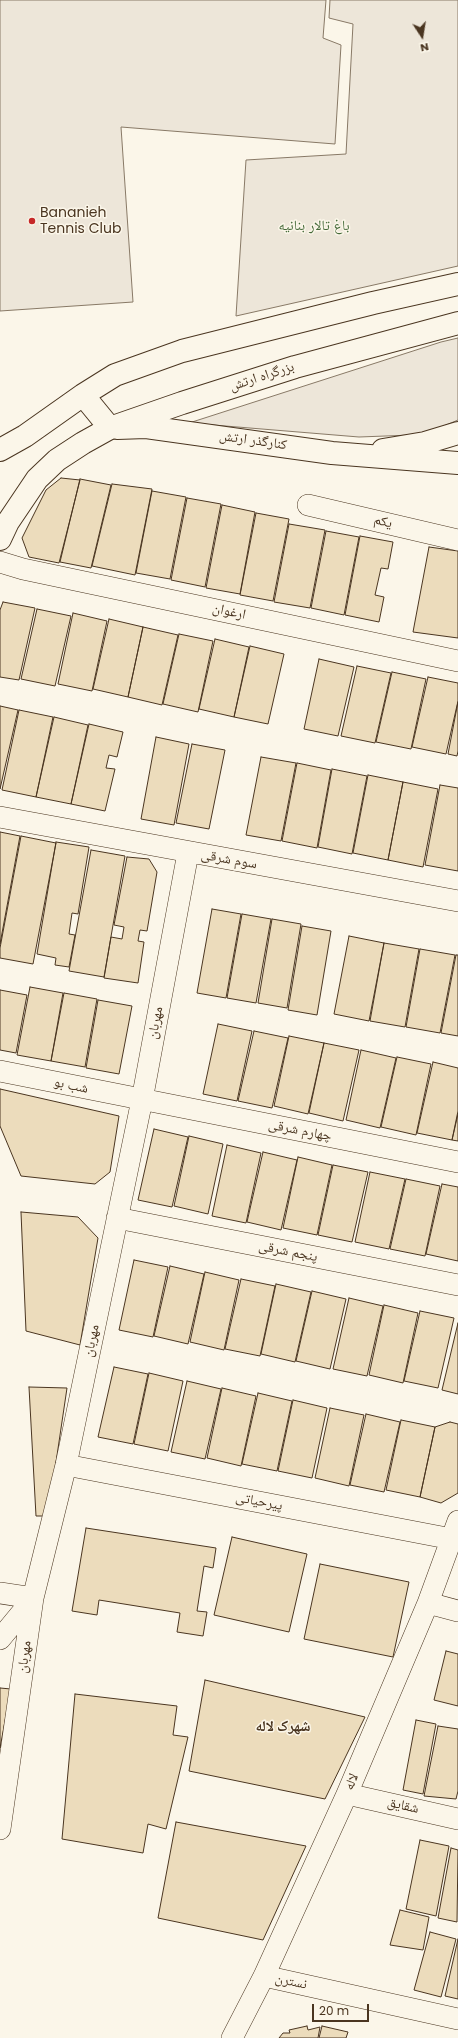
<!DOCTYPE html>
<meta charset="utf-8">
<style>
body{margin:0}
#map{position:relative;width:458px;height:2038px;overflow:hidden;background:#fbf6e9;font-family:Poppins,sans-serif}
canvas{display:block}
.north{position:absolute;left:402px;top:16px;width:40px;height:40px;-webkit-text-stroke:3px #fbf6e9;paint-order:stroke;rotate:168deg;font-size:11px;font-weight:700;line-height:16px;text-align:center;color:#4a3520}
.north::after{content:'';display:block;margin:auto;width:14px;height:18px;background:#4a3520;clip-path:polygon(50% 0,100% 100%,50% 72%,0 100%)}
.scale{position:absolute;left:312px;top:2004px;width:57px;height:18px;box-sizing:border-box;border:2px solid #4a3520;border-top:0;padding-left:5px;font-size:12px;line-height:14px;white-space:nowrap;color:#4a3520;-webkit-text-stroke:3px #fbf6e9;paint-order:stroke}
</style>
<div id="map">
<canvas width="458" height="2038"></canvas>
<div class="north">N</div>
<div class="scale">20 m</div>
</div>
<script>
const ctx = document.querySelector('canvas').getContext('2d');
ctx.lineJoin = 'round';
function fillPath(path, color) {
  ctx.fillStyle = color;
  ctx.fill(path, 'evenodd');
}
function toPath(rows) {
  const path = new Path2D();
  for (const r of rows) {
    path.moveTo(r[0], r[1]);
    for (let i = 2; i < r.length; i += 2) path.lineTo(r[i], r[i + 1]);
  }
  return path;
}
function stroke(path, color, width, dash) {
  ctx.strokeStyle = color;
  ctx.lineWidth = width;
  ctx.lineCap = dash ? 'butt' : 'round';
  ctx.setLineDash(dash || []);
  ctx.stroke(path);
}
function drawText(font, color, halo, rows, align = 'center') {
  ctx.font = font + ' Poppins,"Noto Naskh Arabic",sans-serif';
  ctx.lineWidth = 3;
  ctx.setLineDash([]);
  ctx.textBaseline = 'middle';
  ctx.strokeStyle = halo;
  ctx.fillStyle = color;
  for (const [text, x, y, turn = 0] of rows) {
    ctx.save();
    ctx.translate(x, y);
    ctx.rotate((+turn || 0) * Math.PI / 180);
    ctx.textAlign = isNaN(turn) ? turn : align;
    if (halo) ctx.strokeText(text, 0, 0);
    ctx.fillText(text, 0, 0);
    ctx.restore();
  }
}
const green = toPath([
 [0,0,326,0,323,38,341,45,335,144,121,127,133,302,0,311,0,0],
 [330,0,458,0,458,266,236,316,246,160,346,154,353,24,329,18,330,0],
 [458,338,458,420,432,431,412,435,359,437,189,423,441,342,458,338]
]);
fillPath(green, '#ede6d9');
stroke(green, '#887966', 1);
const building = toPath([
 [61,478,80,480,59,563,29,557,22,538,46,490,61,478],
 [80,479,111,485,91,568,60,562,80,479],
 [112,484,152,489,135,575,92,566,112,484],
 [152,491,186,497,170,579,136,573,152,491],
 [187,498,221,504,205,587,171,580,187,498],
 [222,505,255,512,240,594,206,588,222,505],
 [256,513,289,519,273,601,240,595,256,513],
 [289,524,325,530,310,608,274,602,289,524],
 [326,531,359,537,344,615,311,608,326,531],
 [360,536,393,542,388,569,381,568,375,595,384,597,379,622,345,615,360,536],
 [429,547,458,551,458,638,413,632,429,547],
 [3,602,35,608,19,680,0,677,0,610,3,602],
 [37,609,71,616,55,686,21,679,37,609],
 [73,613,107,621,92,691,58,684,73,613],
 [109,619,143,627,128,697,93,689,109,619],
 [143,627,178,635,162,705,128,697,143,627],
 [179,634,213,641,198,712,163,704,179,634],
 [215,639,249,647,234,717,199,709,215,639],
 [250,646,284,654,268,724,234,717,250,646],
 [319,659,354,667,338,736,304,729,319,659],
 [357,666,391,673,375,743,341,736,357,666],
 [392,672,426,679,411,749,376,742,392,672],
 [428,677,458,683,458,701,446,754,412,747,428,677],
 [458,702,458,751,457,756,448,754,458,702],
 [0,706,18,710,0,789,0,706],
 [19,710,53,717,36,797,2,790,19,710],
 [54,717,88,725,71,804,36,797,54,717],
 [89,724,123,732,117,757,109,755,106,768,115,769,105,811,71,804,89,724],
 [156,737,189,744,174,825,141,819,156,737],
 [192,744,225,750,209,829,176,823,192,744],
 [261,757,296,763,281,841,246,835,261,757],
 [297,763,331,770,317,848,282,841,297,763],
 [332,769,367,776,352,854,318,847,332,769],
 [368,775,403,782,388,860,353,853,368,775],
 [403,782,438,789,423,867,388,860,403,782],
 [440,785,458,788,458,871,425,865,440,785],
 [0,832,20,836,0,944,0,832],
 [21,836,56,843,33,964,0,958,0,948,21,836],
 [56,842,89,847,78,914,72,913,69,934,75,935,69,967,55,965,56,958,37,954,56,842],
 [91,850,125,856,104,977,69,971,91,850],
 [127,857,149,859,157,872,147,931,140,930,138,941,144,942,138,983,104,978,111,937,122,939,124,927,114,925,127,857],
 [212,909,241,914,226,998,197,993,212,909],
 [242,914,271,919,256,1003,227,998,242,914],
 [272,919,301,924,287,1008,258,1003,272,919],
 [302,926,331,931,317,1015,288,1010,302,926],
 [349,936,384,943,369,1021,334,1014,349,936],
 [384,943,419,949,405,1027,370,1021,384,943],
 [420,949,455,955,440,1033,406,1027,420,949],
 [456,955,458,955,458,1036,441,1033,456,955],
 [30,987,63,993,51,1061,17,1055,30,987],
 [0,990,27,995,16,1053,0,1050,0,990],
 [64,993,97,999,85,1067,51,1061,64,993],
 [98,1000,132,1006,119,1074,86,1068,98,1000],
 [218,1024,252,1031,237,1101,203,1094,218,1024],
 [254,1031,288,1038,272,1108,238,1101,254,1031],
 [289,1036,324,1043,308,1114,274,1106,289,1036],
 [324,1043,359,1050,343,1121,309,1113,324,1043],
 [361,1050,396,1058,380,1128,346,1120,361,1050],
 [397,1057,431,1064,416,1135,381,1127,397,1057],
 [433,1062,458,1068,458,1111,452,1140,417,1133,433,1062],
 [0,1089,119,1116,110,1172,95,1184,21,1176,0,1126,0,1089],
 [458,1114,458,1141,452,1140,458,1114],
 [154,1129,188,1137,172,1207,138,1200,154,1129],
 [189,1136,223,1144,208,1214,174,1206,189,1136],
 [227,1145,261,1153,246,1223,212,1216,227,1145],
 [263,1152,297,1160,281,1230,247,1222,263,1152],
 [298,1157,332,1165,317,1235,283,1228,298,1157],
 [333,1165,368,1172,352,1242,318,1235,333,1165],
 [370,1172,405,1179,389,1249,355,1242,370,1172],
 [406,1179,440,1186,425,1256,390,1249,406,1179],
 [442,1184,458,1187,458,1261,426,1254,442,1184],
 [21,1212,78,1217,98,1238,80,1345,26,1331,21,1212],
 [134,1260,168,1267,153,1337,119,1330,134,1260],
 [170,1266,204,1274,188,1344,154,1336,170,1266],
 [205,1272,239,1280,224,1350,190,1342,205,1272],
 [241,1279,275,1286,260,1356,225,1349,241,1279],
 [276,1284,311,1292,295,1362,261,1354,276,1284],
 [312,1291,346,1299,330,1369,296,1361,312,1291],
 [349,1298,383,1306,367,1376,333,1369,349,1298],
 [384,1305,418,1313,403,1383,369,1375,384,1305],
 [420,1311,454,1318,438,1388,404,1381,420,1311],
 [458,1323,458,1394,442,1390,458,1323],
 [114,1367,148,1374,133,1444,98,1437,114,1367],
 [149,1373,183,1381,168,1451,134,1444,149,1373],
 [187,1381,221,1389,205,1459,171,1452,187,1381],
 [29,1387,67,1388,48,1516,36,1516,29,1387],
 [222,1388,256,1396,241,1466,207,1458,222,1388],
 [258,1393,292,1401,277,1471,242,1464,258,1393],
 [293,1400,327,1408,312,1478,278,1471,293,1400],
 [330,1408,364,1415,349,1486,315,1478,330,1408],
 [366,1414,400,1422,384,1492,350,1485,366,1414],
 [401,1420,435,1427,420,1497,386,1490,401,1420],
 [450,1422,458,1424,458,1493,441,1503,420,1497,435,1427,450,1422],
 [86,1528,216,1548,213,1568,204,1566,197,1611,207,1612,203,1636,177,1632,180,1613,99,1600,97,1615,72,1611,86,1528],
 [232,1537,307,1554,289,1632,214,1615,232,1537],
 [320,1564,409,1582,393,1657,304,1639,320,1564],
 [446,1651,458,1654,458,1706,434,1700,446,1651],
 [205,1680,365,1717,325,1799,189,1771,205,1680],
 [0,1688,11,1689,0,1748,0,1688],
 [75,1694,177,1706,173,1735,188,1737,166,1829,148,1824,143,1853,62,1839,75,1694],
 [416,1720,436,1724,423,1794,403,1790,416,1720],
 [438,1726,458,1729,458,1791,456,1799,424,1796,438,1726],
 [176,1822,306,1846,263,1940,158,1918,176,1822],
 [420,1840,449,1846,436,1916,406,1909,420,1840],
 [451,1848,458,1850,457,1922,438,1918,451,1848],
 [400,1910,429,1917,423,1950,390,1945,400,1910],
 [430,1932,456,1939,441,1997,414,1990,430,1932],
 [458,1939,458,1999,445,1996,458,1939],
 [307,2026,308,2030,320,2027,318,2038,279,2038,283,2033,290,2033,289,2030,307,2026],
 [322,2026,348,2032,346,2038,319,2038,322,2026]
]);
fillPath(building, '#ecdcbc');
stroke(building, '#4a3520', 1);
const minor = toPath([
 [308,505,458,540],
 [0,562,23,569,458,661],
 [0,817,458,901],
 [0,1071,458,1162],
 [117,1218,458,1285],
 [66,1465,452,1539],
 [0,1593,33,1598],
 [428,1603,458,1611],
 [0,1639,33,1599],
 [347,1794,458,1819],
 [0,1829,33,1598,66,1465,142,1100,188,853],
 [264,1976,458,2019],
 [232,2038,264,1976,347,1794,428,1603,458,1521]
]);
const major = toPath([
 [117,428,146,427,332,453,458,463],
 [383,450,425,443,458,433]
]);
const highway = toPath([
 [83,395,110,428],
 [0,450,25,436,83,395,115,375,182,351,373,303,458,284],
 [0,539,8,522,37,479,57,460,83,443,110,428,182,403,295,367,458,323]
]);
stroke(minor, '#4a3520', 22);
stroke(major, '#4a3520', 24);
stroke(highway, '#4a3520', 24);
stroke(minor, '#fbf6e9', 21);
stroke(major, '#fbf6e9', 22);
stroke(highway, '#fbf6e9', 22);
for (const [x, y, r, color] of [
 [32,221,4,"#c62828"]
]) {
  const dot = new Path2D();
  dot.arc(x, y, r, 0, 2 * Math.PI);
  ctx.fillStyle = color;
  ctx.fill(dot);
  stroke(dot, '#fbf6e9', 1.5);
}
drawText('14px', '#4a3520', '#fbf6e9', [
 ["Bananieh",40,213],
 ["Tennis Club",40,229]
], 'left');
drawText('14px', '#436837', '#fbf6e9', [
 ["باغ تالار بنانیه",314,226]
]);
drawText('14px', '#4a3520', '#fbf6e9', [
 ["بزرگراه ارتش",262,377,-18],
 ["کنارگذر ارتش",253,441,8],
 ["یکم",383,522,13],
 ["ارغوان",229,612,12],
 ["سوم شرقی",229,860,10],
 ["مهربان",156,1023,-79],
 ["شب بو",71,1086,12],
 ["چهارم شرقی",300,1131,11],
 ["پنجم شرقی",288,1252,11],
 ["مهربان",92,1341,-78],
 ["پیرحیاتی",259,1502,11],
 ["مهربان",25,1657,-82],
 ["لاله",352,1782,-67],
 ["شقایق",403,1806,13],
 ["نسترن",291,1982,12]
]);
drawText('bold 15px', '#4a3520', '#fbf6e9', [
 ["شهرک لاله",283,1727]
]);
</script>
